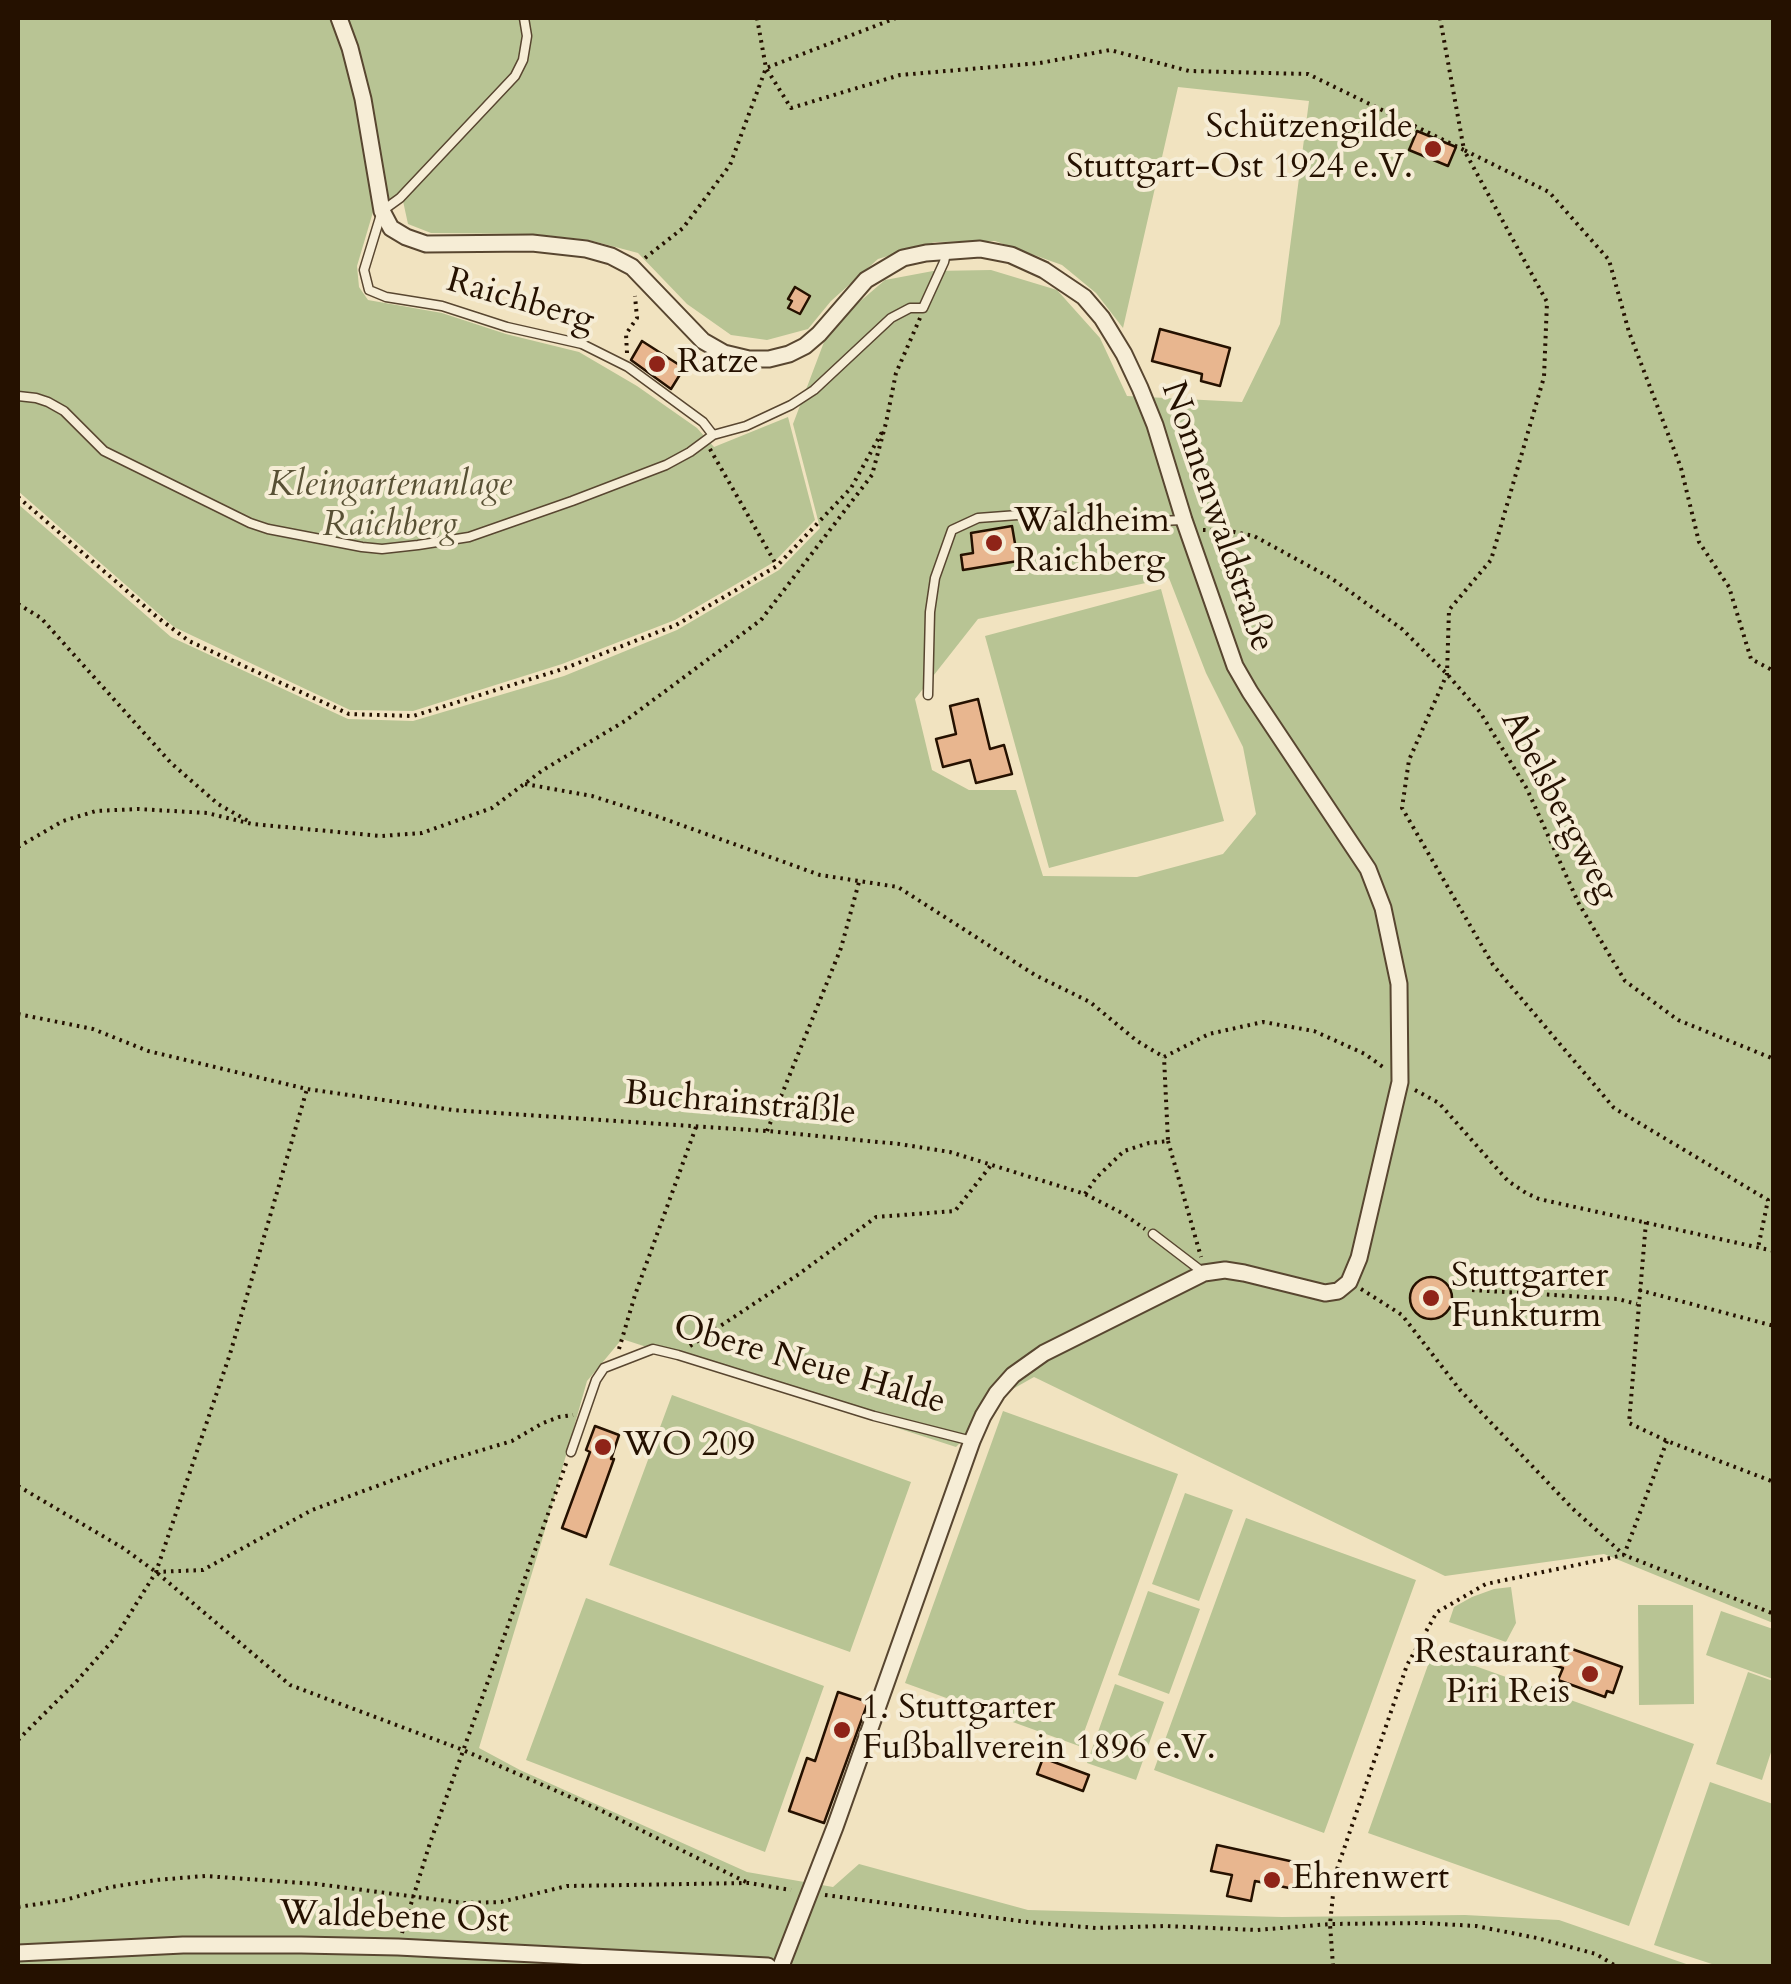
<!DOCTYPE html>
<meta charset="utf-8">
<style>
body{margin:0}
#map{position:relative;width:1791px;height:1984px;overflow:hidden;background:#f1e3c0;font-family:Cardo,serif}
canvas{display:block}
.frame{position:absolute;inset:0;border:20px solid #251100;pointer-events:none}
</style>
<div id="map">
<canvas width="1791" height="1984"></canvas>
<div class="frame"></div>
</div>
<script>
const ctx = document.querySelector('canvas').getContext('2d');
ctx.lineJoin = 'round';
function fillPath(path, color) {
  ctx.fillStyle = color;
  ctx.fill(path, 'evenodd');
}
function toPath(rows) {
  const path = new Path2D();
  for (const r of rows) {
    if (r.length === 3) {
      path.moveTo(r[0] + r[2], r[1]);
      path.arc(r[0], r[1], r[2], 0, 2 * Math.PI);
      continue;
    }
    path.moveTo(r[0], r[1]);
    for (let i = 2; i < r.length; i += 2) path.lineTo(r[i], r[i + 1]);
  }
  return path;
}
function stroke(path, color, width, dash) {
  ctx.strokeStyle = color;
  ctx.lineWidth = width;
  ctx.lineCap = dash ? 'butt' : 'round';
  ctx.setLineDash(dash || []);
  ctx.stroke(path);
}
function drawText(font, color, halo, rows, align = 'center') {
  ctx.font = font + ' Cardo,serif';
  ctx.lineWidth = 8;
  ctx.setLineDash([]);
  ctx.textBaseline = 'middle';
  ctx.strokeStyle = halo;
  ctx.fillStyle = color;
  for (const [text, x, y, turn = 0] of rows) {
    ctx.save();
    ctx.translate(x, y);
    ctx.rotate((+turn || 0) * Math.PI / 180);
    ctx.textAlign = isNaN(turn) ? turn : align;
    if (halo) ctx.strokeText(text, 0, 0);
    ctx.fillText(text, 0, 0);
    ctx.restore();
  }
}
fillPath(toPath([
 [18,18,1773,18,1773,1623,1604,1554,1445,1576,1034,1377,1011,1390,956,1447,622,1339,587,1381,542,1540,479,1748,520,1770,747,1872,833,1887,859,1864,1028,1910,1282,1917,1465,1915,1559,1920,1692,1966,18,1966,18,504,171,637,348,719,413,721,564,676,677,630,779,570,820,528,793,424,824,342,843,316,885,280,933,271,991,270,1057,290,1100,338,1127,396,1242,402,1280,324,1309,101,1178,87,1123,328,1096,293,1062,265,995,241,935,242,878,259,831,301,808,329,767,340,731,335,687,304,638,253,589,240,533,234,431,233,408,224,403,201,373,212,357,266,359,287,368,300,442,313,506,334,579,352,637,386,697,428,714,447,788,417,815,520,774,562,675,620,562,664,413,711,350,710,174,627,18,491],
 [1169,578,1206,673,1243,747,1256,814,1223,854,1137,877,1043,876,1016,790,969,790,932,770,915,699,978,619],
 [1161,589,1224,821,1049,868,985,636],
 [672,1395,911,1482,850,1652,609,1565],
 [1003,1411,1178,1474,1079,1746,905,1683],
 [1185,1493,1233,1510,1199,1601,1152,1584],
 [1246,1518,1416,1580,1324,1833,1154,1770],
 [1511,1587,1516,1623,1506,1642,1449,1622,1454,1607,1472,1597,1494,1589],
 [1148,1591,1200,1609,1169,1694,1118,1675],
 [586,1598,824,1686,765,1852,526,1760],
 [1638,1605,1693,1605,1694,1704,1639,1705],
 [1721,1611,1773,1629,1773,1679,1706,1655],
 [1433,1651,1694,1744,1629,1926,1368,1833],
 [1748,1672,1773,1681,1773,1746,1762,1780,1716,1764],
 [1115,1684,1164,1702,1136,1780,1087,1763],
 [1710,1782,1773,1804,1773,1966,1718,1966,1654,1945]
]), '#b8c494');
const building = toPath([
 [1417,131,1456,147,1448,166,1409,150,1417,131],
 [795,287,810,296,800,314,788,308,792,301,788,299,795,287],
 [1160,329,1230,348,1220,386,1201,381,1202,374,1152,361,1160,329],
 [642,341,684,368,671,389,631,360,642,341],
 [1012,526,1018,561,963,570,961,555,973,553,971,533,1012,526],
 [978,699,990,749,1004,745,1012,774,976,783,970,760,943,767,936,739,956,734,950,706,978,699],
 [1431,1298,21],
 [595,1426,619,1435,611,1459,614,1459,586,1537,562,1528,590,1452,586,1450,595,1426],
 [1561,1645,1622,1667,1613,1693,1607,1691,1605,1697,1558,1680,1563,1668,1553,1665,1561,1645],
 [838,1692,868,1702,824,1823,789,1811,807,1758,815,1761,838,1692],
 [1043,1758,1089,1775,1083,1791,1037,1774,1043,1758],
 [1217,1845,1299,1863,1294,1889,1255,1881,1251,1901,1227,1896,1232,1875,1211,1871,1217,1845]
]);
fillPath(building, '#e8b68f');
stroke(building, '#251100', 2.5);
const lane = toPath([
 [524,18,527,36,523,60,515,76,400,198,382,211,364,270,369,290,386,297,442,306,507,327,582,344,628,367,703,422,713,435],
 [18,396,36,398,48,402,64,411,104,451,250,523,268,529,362,547,382,549,418,545,469,537,572,501,666,465,690,452,713,435,746,426,791,405,814,390,891,318,910,308,923,308,944,262,947,249],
 [928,695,930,612,935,578,952,530,978,518,1031,514,1131,522,1184,520],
 [1153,1234,1204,1273],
 [571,1452,596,1380,604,1368,653,1349,678,1355,874,1416,972,1441]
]);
const street = toPath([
 [339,18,350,48,363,99,382,211,391,228,406,237,426,244,532,243,586,249,611,256,632,267,703,341,724,353,749,359,769,359,789,354,805,346,819,334,866,280,903,258,926,253,980,249,1011,255,1044,270,1084,297,1102,318,1124,354,1140,388,1155,425,1184,520,1235,666,1250,692,1368,869,1383,908,1399,984,1400,1082,1359,1258,1349,1282,1338,1291,1325,1293,1244,1273,1225,1270,1204,1273,1044,1353,1013,1375,997,1393,983,1416,972,1441,835,1827,781,1966],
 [18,1953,183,1945,301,1945,398,1947,768,1966]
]);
stroke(lane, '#584630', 11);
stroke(street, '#584630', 19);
stroke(toPath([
 [757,18,766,68,791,108,900,75,1040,63,1110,50,1189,71,1308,74,1464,150,1547,302,1544,377,1491,560,1449,610,1447,674,1409,760,1402,808,1493,965,1614,1108,1768,1200,1758,1248],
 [1440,18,1464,150,1549,192,1609,260,1629,332,1681,468,1699,542,1729,587,1751,659,1774,671],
 [645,258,683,228,730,165,766,68,896,18],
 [627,353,626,334,637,318,635,296],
 [710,449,777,566],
 [18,497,157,617,189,641,349,714,413,716,563,669,676,625,777,566,851,488,882,432],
 [1203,530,1229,531,1254,536,1331,578,1402,629,1447,674,1480,712,1527,789,1579,904,1625,981,1678,1020,1774,1059],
 [18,604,41,618,171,763,218,804,248,821],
 [525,784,592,796,659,817,820,875,898,887,1035,975,1090,1002,1137,1041,1164,1057],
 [18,847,63,821,96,811,138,809,207,813,252,824,381,836,422,833,492,808,543,770,625,721,761,620,872,475,886,423,896,373,920,318],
 [18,1014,93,1029,148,1051,307,1089,453,1110,767,1131,899,1144,950,1152,1085,1194,1122,1213,1145,1229],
 [1164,1057,1209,1034,1263,1022,1314,1031,1365,1054,1383,1067],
 [1415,1090,1439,1103,1508,1181,1526,1193,1539,1199,1774,1251],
 [767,1131,841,948,859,882],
 [1168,1141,1201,1257],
 [1085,1194,1096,1178,1124,1151,1149,1143,1168,1141,1164,1057],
 [1646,1222,1629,1423,1667,1441,1774,1482],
 [1361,1289,1402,1315,1460,1390,1572,1508,1624,1555],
 [1472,1290,1618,1299,1637,1304],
 [1639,1290,1774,1326],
 [690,1346,799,1274,876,1217,955,1211,992,1164],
 [619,1349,635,1295,696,1127],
 [1667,1441,1624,1555,1774,1614],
 [18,1486,123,1548,156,1572,290,1685,463,1750,600,1810,746,1882],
 [156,1572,203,1570,312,1510,442,1462,512,1441,543,1423,559,1417,573,1415],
 [18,1740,75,1683,115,1638,156,1572,230,1354,307,1089],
 [825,1895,1027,1922,1096,1928,1165,1926,1257,1930,1330,1924,1423,1923,1476,1926,1537,1938,1596,1954,1616,1966],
 [18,1907,65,1900,111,1887,156,1880,205,1876,317,1884,463,1903,501,1902,567,1886,749,1883,791,1890],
 [402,1933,430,1843,567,1461],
 [1333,1966,1330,1924,1335,1875,1407,1665,1437,1612,1486,1584,1624,1555]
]), '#251100', 4, [2.5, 5]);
stroke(lane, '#f6edd6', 8);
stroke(street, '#f6edd6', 15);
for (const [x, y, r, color] of [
 [1433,149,10,"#8f2418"],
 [657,364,10,"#8f2418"],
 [994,543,10,"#8f2418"],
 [1431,1298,10,"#8f2418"],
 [603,1447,10,"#8f2418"],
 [1590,1674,10,"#8f2418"],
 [842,1730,10,"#8f2418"],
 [1272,1880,10,"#8f2418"]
]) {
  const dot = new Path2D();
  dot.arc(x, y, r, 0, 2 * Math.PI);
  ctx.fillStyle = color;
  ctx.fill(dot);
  stroke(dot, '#f6edd6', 4);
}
drawText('35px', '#251100', '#f6edd6', [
 ["Schützengilde",1413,129,"right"],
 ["Stuttgart-Ost 1924 e.V.",1413,169,"right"],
 ["Ratze",677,364],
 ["Waldheim",1014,523],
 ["Raichberg",1014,563],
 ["Stuttgarter",1451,1278],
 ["Funkturm",1451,1318],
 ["WO 209",623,1447],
 ["Restaurant",1570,1654,"right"],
 ["Piri Reis",1570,1694,"right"],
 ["1. Stuttgarter",862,1710],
 ["Fußballverein 1896 e.V.",862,1750],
 ["Ehrenwert",1292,1880]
], 'left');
drawText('35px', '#251100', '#f6edd6', [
 ["Raichberg",520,302,16],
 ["Nonnenwaldstraße",1216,517,71],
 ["Abelsbergweg",1558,807,62],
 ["Buchrainsträßle",740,1105,5],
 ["Obere Neue Halde",809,1366,16],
 ["Waldebene Ost",394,1919,2]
]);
drawText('italic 35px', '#585034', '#f6edd6', [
 ["Kleingartenanlage",390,487],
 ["Raichberg",390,527]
]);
</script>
